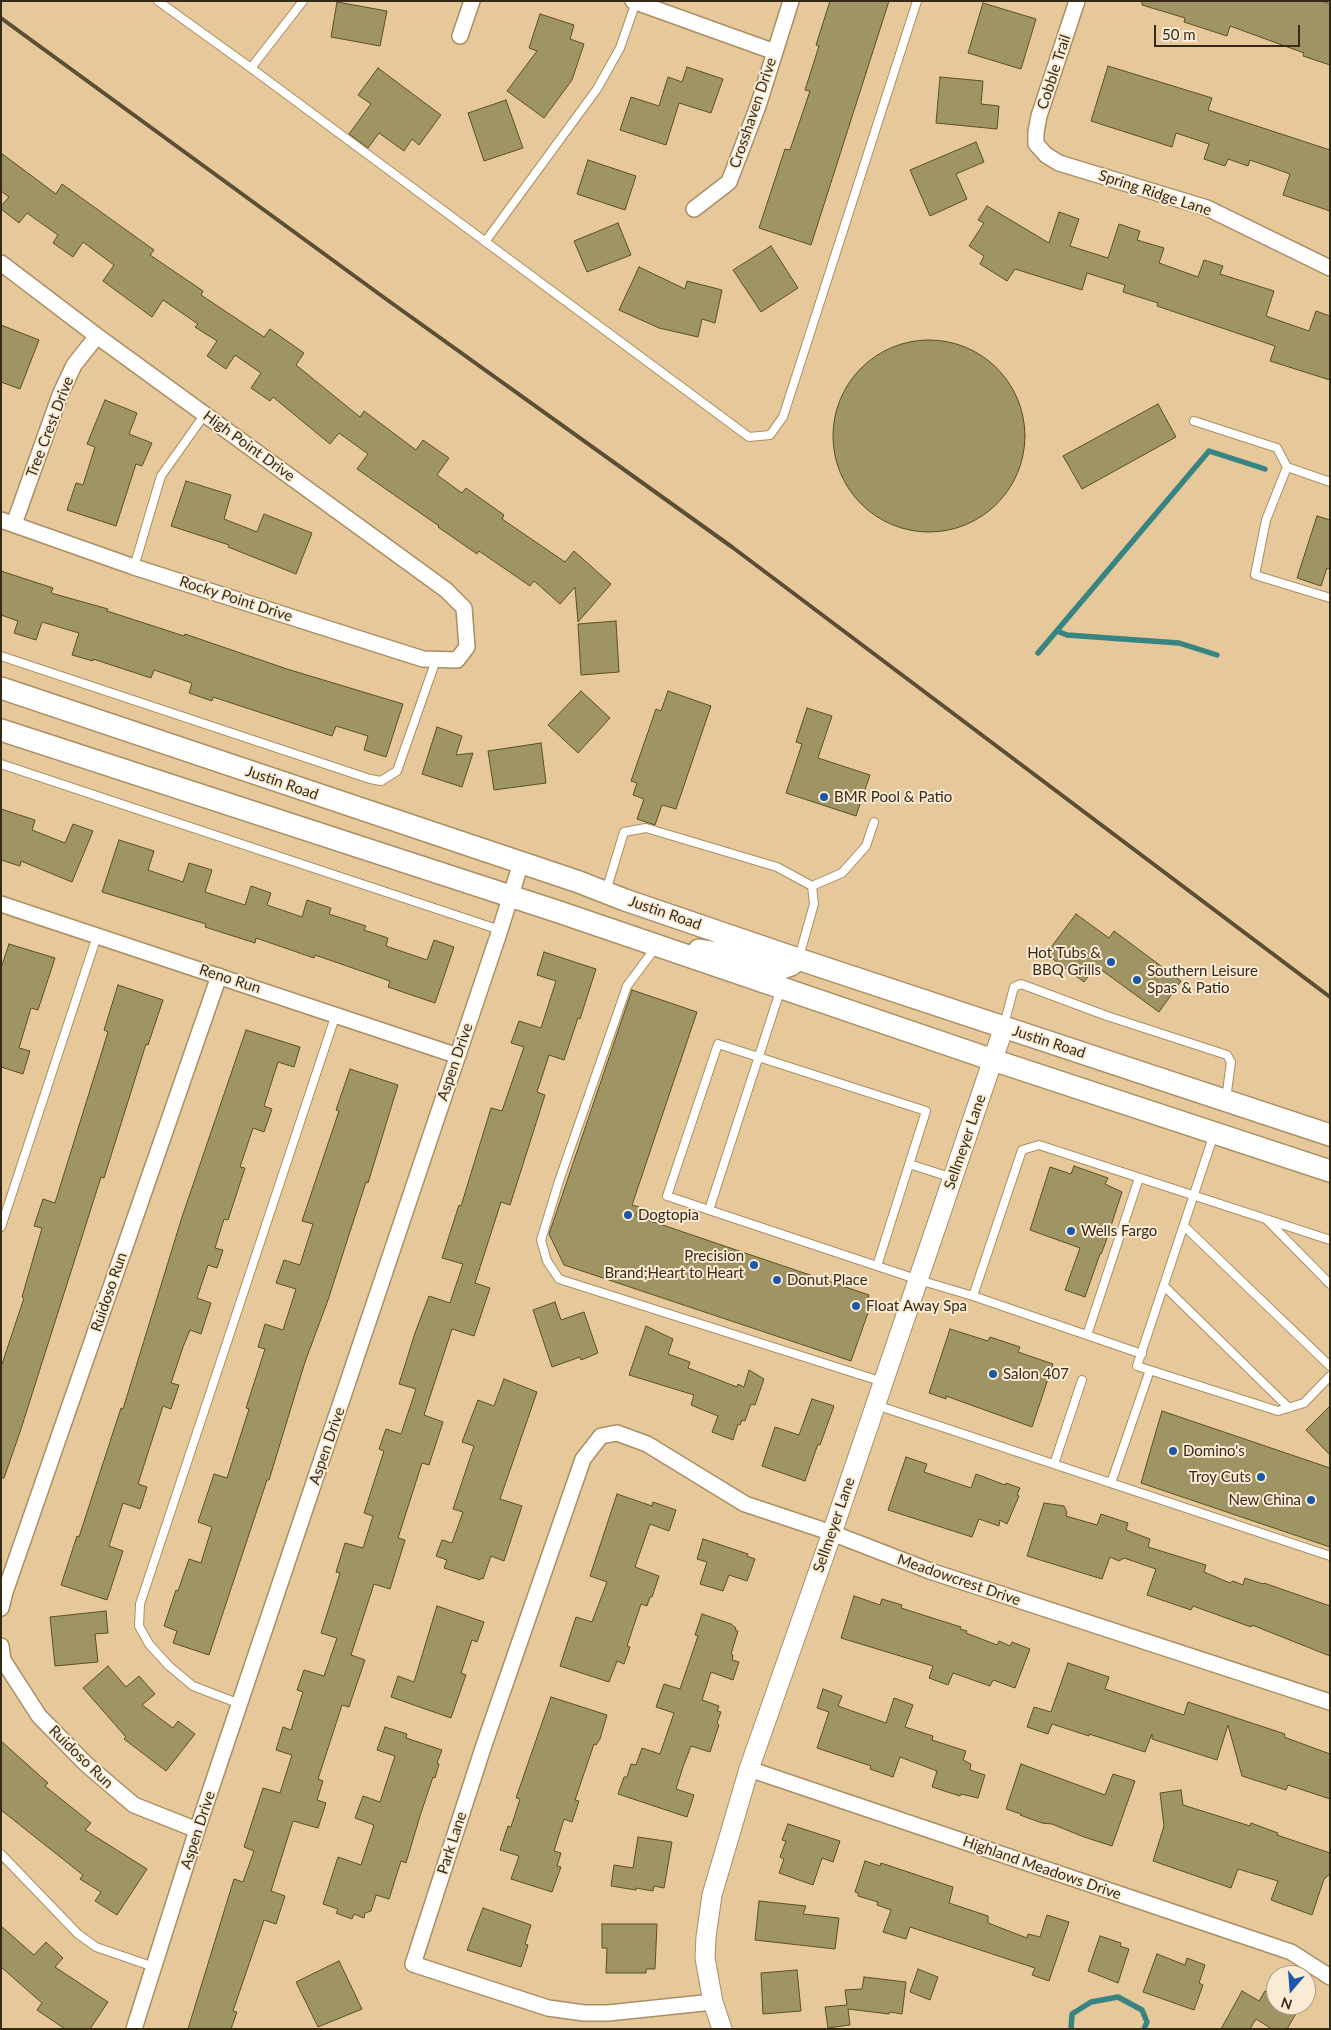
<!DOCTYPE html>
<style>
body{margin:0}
#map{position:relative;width:1331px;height:2030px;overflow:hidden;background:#e6c89b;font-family:Lato,sans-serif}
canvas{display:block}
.frame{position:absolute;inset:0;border:2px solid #352a18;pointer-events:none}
.north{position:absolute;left:1266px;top:1965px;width:50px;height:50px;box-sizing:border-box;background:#faebd5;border:1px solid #ab9e89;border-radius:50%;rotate:198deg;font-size:14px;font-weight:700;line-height:20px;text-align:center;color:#352a18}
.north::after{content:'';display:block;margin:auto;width:18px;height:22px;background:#1c58a9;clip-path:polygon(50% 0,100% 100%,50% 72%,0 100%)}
.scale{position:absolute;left:1154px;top:25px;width:146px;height:22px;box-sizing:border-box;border:2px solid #352a18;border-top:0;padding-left:6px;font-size:15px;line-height:18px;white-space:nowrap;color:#352a18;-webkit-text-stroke:4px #faebd5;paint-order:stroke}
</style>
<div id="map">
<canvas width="1331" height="2030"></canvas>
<div class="frame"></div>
<div class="north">N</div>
<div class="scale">50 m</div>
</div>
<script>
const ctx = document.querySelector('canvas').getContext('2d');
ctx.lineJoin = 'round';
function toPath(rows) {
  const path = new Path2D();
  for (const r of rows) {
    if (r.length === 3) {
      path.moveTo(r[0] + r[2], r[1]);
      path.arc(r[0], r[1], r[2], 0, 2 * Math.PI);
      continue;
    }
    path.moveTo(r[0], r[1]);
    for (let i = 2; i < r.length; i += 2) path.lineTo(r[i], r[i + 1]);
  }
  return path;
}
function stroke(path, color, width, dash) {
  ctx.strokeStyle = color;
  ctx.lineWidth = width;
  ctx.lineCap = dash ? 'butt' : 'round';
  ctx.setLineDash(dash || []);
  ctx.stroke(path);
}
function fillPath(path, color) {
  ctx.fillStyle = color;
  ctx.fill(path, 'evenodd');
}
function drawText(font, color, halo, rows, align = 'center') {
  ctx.font = font + ' Lato,sans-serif';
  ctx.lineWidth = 4;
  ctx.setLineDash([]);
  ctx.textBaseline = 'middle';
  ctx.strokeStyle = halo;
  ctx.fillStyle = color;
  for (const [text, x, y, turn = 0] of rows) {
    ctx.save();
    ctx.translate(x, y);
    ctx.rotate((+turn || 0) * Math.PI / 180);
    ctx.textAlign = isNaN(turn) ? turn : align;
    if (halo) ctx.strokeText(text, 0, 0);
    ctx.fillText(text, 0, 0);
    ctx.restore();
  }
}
stroke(toPath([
 [1057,631,1067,635,1179,643,1217,655],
 [1038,653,1209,451,1265,469],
 [1071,2029,1072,2014,1091,2002,1118,1997,1142,2010,1147,2022,1144,2029]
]), '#388481', 5.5);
const building = toPath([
 [830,1,889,1,811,245,759,228,785,149,790,150,810,91,805,90,819,46,816,45,830,1],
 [1142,1,1322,1,1330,4,1330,65,1303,56,1304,53,1230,26,1227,36,1184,22,1185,18,1142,5,1142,1],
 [337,2,387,11,380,46,331,37,337,2],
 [983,3,1036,19,1021,69,968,53,983,3],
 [540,14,574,25,570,39,584,44,572,80,544,118,507,91,537,51,529,48,540,14],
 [1108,66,1212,98,1208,110,1330,150,1330,211,1283,195,1290,174,1250,160,1248,166,1228,159,1225,166,1204,159,1209,144,1176,133,1172,147,1091,121,1108,66],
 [687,67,723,79,711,113,679,103,666,145,620,130,631,97,659,106,668,77,682,82,687,67],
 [378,68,441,115,419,145,412,139,404,151,379,133,368,148,349,134,371,104,358,95,378,68],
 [940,77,983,81,981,104,999,106,997,129,936,123,940,77],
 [506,100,523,148,484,161,468,113,506,100],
 [976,142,984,162,956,174,967,199,930,216,910,170,976,142],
 [1,153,56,194,62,184,154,250,150,255,203,291,201,295,264,337,270,329,304,353,296,365,360,417,364,411,416,450,423,440,449,458,437,475,462,493,466,488,504,515,502,519,565,562,574,551,611,584,578,622,575,587,560,604,534,581,530,586,479,551,477,554,438,527,439,526,357,469,368,454,339,433,330,444,273,397,270,401,251,388,261,373,235,355,226,369,207,356,217,341,195,327,198,324,163,300,152,317,103,281,114,265,83,242,73,257,53,243,58,235,27,213,19,223,1,209,1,206,9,197,1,191,1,153],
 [588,160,636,176,625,210,577,194,588,160],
 [987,206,1049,243,1059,212,1079,219,1070,246,1108,258,1119,224,1140,231,1137,240,1164,248,1159,263,1198,277,1204,260,1223,266,1220,274,1274,291,1266,316,1309,331,1316,311,1330,316,1330,380,1270,361,1275,346,1157,306,1158,303,1123,292,1125,285,1087,273,1082,290,1015,269,1007,281,980,264,984,256,969,246,984,223,978,220,987,206],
 [618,223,631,255,587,272,574,241,618,223],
 [771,246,798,288,761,312,733,270,771,246],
 [639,267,685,289,687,281,722,290,715,323,702,319,698,337,659,328,619,310,639,267],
 [1,325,39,340,20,389,1,382,1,325],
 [929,436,96],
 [105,400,137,413,129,434,152,443,142,466,136,464,116,526,67,510,76,483,83,485,95,447,87,444,105,400],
 [1158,404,1176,437,1082,489,1063,456,1158,404],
 [186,481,231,495,224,519,257,532,264,514,312,533,296,574,228,547,229,545,171,526,186,481],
 [1317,516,1330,520,1330,569,1327,568,1321,586,1297,578,1317,516],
 [1,571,53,588,51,593,108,609,107,611,184,636,185,634,287,669,403,704,386,757,364,750,368,736,336,726,332,736,213,697,212,701,189,693,192,683,154,670,151,678,93,659,93,661,72,655,79,633,42,622,36,640,14,633,18,621,1,615,1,571],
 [616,621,619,672,581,675,578,624,616,621],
 [581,691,610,718,578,753,548,725,581,691],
 [668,691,711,706,676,809,662,805,655,825,637,819,644,799,633,795,637,783,631,781,656,709,661,711,668,691],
 [807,708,832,716,818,758,870,775,856,816,786,793,802,744,796,742,807,708],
 [437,727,462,736,456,755,473,753,462,787,422,774,437,727],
 [541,743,546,783,494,790,488,751,541,743],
 [1,809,35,820,32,830,65,843,73,824,93,831,72,882,21,861,20,866,1,860,1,809],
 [119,840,154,851,148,870,183,882,189,863,212,870,205,892,245,905,251,886,271,893,267,905,302,917,307,900,331,908,329,914,366,926,364,930,388,938,386,946,427,960,434,940,454,947,435,1003,388,987,390,981,315,955,314,958,256,938,255,943,205,927,206,924,102,892,119,840],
 [1076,914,1109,938,1114,931,1181,981,1159,1012,1096,966,1084,982,1046,954,1076,914],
 [9,944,55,958,38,1010,31,1008,19,1048,30,1051,23,1074,1,1067,1,968,9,944],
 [544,952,596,969,580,1019,578,1018,564,1060,549,1055,537,1092,545,1095,510,1205,501,1202,475,1283,490,1288,474,1336,452,1329,424,1415,443,1422,429,1465,422,1463,398,1538,405,1540,390,1589,374,1584,351,1655,365,1660,349,1707,342,1705,318,1779,323,1781,317,1800,326,1803,318,1828,293,1821,271,1891,285,1896,276,1924,264,1920,233,2011,237,2012,231,2029,188,2029,234,1879,243,1882,254,1851,244,1847,263,1788,280,1793,292,1755,276,1750,283,1727,291,1730,303,1692,297,1690,304,1670,324,1676,337,1638,321,1633,340,1573,336,1572,345,1543,363,1548,373,1516,364,1513,384,1451,379,1449,386,1429,401,1434,416,1389,399,1384,415,1333,429,1296,450,1303,463,1264,442,1258,459,1205,461,1206,491,1108,502,1111,524,1047,511,1043,519,1021,541,1028,556,981,537,975,544,952],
 [118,985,163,1000,148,1045,146,1044,104,1178,101,1177,20,1432,4,1478,1,1478,1,1367,24,1298,22,1297,42,1228,34,1226,43,1199,55,1203,108,1032,104,1030,118,985],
 [632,990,697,1012,632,1205,639,1207,636,1216,869,1295,865,1308,869,1310,851,1361,564,1265,549,1234,632,990],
 [246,1030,300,1047,294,1067,278,1062,264,1106,272,1109,264,1132,253,1128,240,1167,245,1168,228,1220,224,1219,215,1248,223,1250,217,1268,208,1265,197,1298,211,1303,201,1334,190,1330,183,1347,171,1383,179,1385,171,1409,163,1406,138,1484,147,1487,140,1509,123,1503,109,1546,123,1551,107,1600,61,1585,77,1536,79,1537,121,1408,123,1409,182,1217,246,1030],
 [350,1069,398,1085,368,1183,366,1182,328,1300,305,1362,269,1480,267,1480,209,1655,173,1643,177,1631,164,1626,176,1590,178,1591,189,1559,201,1563,212,1527,198,1522,214,1474,227,1478,249,1409,246,1408,265,1349,258,1347,265,1324,283,1330,296,1289,276,1283,284,1260,300,1265,313,1224,302,1221,339,1111,336,1110,350,1069],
 [1074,1166,1108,1178,1105,1184,1122,1192,1105,1244,1101,1254,1100,1254,1085,1297,1065,1290,1080,1248,1030,1230,1050,1167,1071,1174,1074,1166],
 [555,1302,561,1320,584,1312,598,1353,581,1360,580,1357,552,1367,533,1310,555,1302],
 [646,1326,673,1339,668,1354,690,1362,688,1368,737,1387,738,1384,744,1387,749,1370,764,1379,755,1405,751,1404,745,1421,742,1420,740,1425,738,1424,733,1440,712,1432,718,1416,691,1405,694,1395,629,1375,646,1326],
 [950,1329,988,1341,990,1337,1020,1347,1018,1352,1053,1364,1032,1427,946,1396,946,1399,929,1393,950,1329],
 [504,1379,537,1392,500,1499,522,1506,504,1561,491,1556,483,1579,481,1578,480,1580,444,1568,447,1560,436,1556,442,1540,452,1543,463,1512,453,1509,474,1446,462,1442,478,1400,494,1406,504,1379],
 [812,1399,834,1406,820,1445,818,1444,805,1481,762,1466,775,1427,799,1435,812,1399],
 [1330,1406,1330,1455,1306,1430,1330,1406],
 [1162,1411,1330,1468,1330,1547,1141,1483,1162,1411],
 [906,1457,927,1464,924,1472,971,1488,976,1474,1005,1485,1006,1483,1020,1488,1017,1495,1019,1496,1007,1524,1000,1520,999,1526,979,1519,972,1537,888,1510,906,1457],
 [617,1494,652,1506,653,1502,676,1510,669,1531,650,1524,635,1567,659,1576,652,1597,650,1597,647,1606,641,1604,627,1646,630,1647,624,1664,617,1661,609,1682,560,1666,576,1617,592,1622,607,1582,590,1576,617,1494],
 [1044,1503,1064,1506,1067,1512,1066,1516,1097,1525,1101,1514,1128,1523,1126,1530,1150,1539,1148,1547,1206,1565,1204,1572,1230,1583,1233,1581,1243,1585,1245,1578,1263,1584,1264,1583,1330,1606,1330,1656,1252,1625,1251,1627,1193,1606,1191,1610,1147,1595,1156,1569,1124,1558,1119,1561,1110,1557,1102,1579,1027,1556,1044,1503],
 [703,1539,748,1554,747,1556,755,1559,747,1581,729,1575,723,1591,700,1584,707,1562,697,1559,703,1539],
 [854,1596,880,1605,882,1599,902,1605,901,1608,961,1627,960,1629,967,1631,966,1633,997,1645,999,1641,1010,1646,1012,1642,1030,1649,1015,1688,993,1680,990,1686,953,1673,948,1685,929,1678,933,1666,841,1638,854,1596],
 [437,1606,484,1622,477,1642,472,1640,461,1673,466,1675,451,1718,391,1697,398,1676,414,1682,437,1606],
 [106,1611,108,1633,95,1634,98,1662,55,1666,50,1617,106,1611],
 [702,1614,731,1624,736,1628,735,1630,738,1631,731,1654,733,1655,732,1660,739,1662,733,1680,711,1672,702,1700,719,1706,717,1711,721,1712,717,1723,719,1725,710,1752,691,1746,683,1767,676,1789,694,1795,687,1817,618,1794,624,1777,627,1777,631,1764,636,1765,642,1748,660,1754,674,1713,656,1707,664,1684,680,1689,698,1636,695,1635,702,1614],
 [1068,1663,1109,1677,1105,1689,1184,1715,1188,1702,1285,1734,1284,1737,1330,1754,1330,1799,1288,1785,1286,1790,1242,1776,1228,1725,1217,1760,1152,1739,1152,1734,1145,1752,1089,1734,1089,1736,1052,1724,1048,1734,1027,1727,1034,1707,1051,1712,1068,1663],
 [108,1666,126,1687,139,1676,155,1694,142,1705,173,1728,178,1721,195,1734,166,1771,124,1739,126,1737,83,1688,108,1666],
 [823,1689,842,1696,838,1706,886,1723,894,1698,913,1705,905,1727,933,1736,932,1740,966,1751,963,1760,971,1764,970,1770,985,1775,978,1798,961,1794,960,1796,932,1787,937,1771,900,1757,893,1777,870,1769,871,1766,817,1748,829,1712,817,1708,823,1689],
 [551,1697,607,1715,600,1739,596,1745,594,1744,575,1800,579,1801,572,1822,564,1819,554,1851,561,1853,557,1866,561,1867,552,1892,511,1879,519,1856,500,1850,508,1826,511,1827,520,1799,516,1798,551,1697],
 [385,1727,407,1734,406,1738,442,1750,437,1763,439,1764,435,1778,433,1777,420,1816,406,1863,401,1861,389,1899,376,1895,371,1911,365,1913,364,1918,354,1914,352,1919,336,1913,338,1909,323,1904,338,1857,361,1865,374,1825,355,1818,363,1796,380,1802,395,1756,377,1750,385,1727],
 [1,1741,48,1783,45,1786,91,1823,85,1830,147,1869,117,1915,95,1901,101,1892,80,1879,83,1875,1,1810,1,1741],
 [1021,1764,1105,1795,1113,1774,1135,1781,1112,1846,1084,1837,1052,1824,1042,1823,1020,1815,1021,1814,1006,1809,1021,1764],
 [1181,1790,1183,1805,1250,1826,1251,1823,1278,1833,1277,1835,1330,1853,1330,1874,1324,1879,1312,1915,1271,1900,1278,1881,1238,1869,1231,1888,1153,1861,1164,1826,1160,1793,1181,1790],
 [788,1824,840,1841,833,1862,822,1858,813,1885,779,1873,784,1859,780,1857,786,1841,782,1840,788,1824],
 [638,1837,672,1842,664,1888,654,1886,653,1891,636,1888,636,1890,611,1886,614,1865,633,1868,638,1837],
 [865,1861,880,1866,881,1863,953,1887,949,1903,988,1916,988,1923,1027,1938,1028,1934,1040,1937,1047,1915,1069,1922,1049,1981,1032,1975,1035,1968,910,1927,906,1939,883,1932,891,1910,877,1905,878,1902,858,1896,858,1893,855,1892,865,1861],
 [759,1901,806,1906,803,1914,839,1918,835,1949,755,1940,759,1901],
 [483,1908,531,1925,525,1944,528,1945,521,1967,467,1950,483,1908],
 [602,1924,657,1924,655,1969,646,1969,646,1973,606,1973,607,1948,602,1948,602,1924],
 [1,1926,34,1955,46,1942,63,1958,55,1967,108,2002,90,2029,65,2029,37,2010,42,2003,1,1967,1,1926],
 [1100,1936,1121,1943,1120,1946,1129,1949,1118,1983,1088,1971,1100,1936],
 [1157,1954,1185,1965,1187,1958,1205,1965,1199,1983,1203,1985,1194,2010,1143,1992,1157,1954],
 [339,1961,362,2009,318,2027,296,1982,339,1961],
 [918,1969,938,1977,930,2000,910,1992,918,1969],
 [797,1970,801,2011,763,2014,761,1973,797,1970],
 [864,1977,906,1982,902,2014,890,2012,889,2014,848,2009,850,2025,828,2028,825,2007,847,2005,845,1990,862,1989,864,1977],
 [1242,1991,1259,2001,1265,1991,1276,1998,1276,2005,1301,2005,1287,2029,1272,2029,1256,2019,1250,2029,1221,2029,1242,1991]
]);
fillPath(building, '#9f9463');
stroke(building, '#5a5020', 1);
const service = toPath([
 [158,1,251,68,749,437,770,435,783,417,917,1],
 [251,68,303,1],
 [485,242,597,89,620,48,636,2],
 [1194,421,1277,448,1287,467],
 [1330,482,1287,467,1266,520,1255,575,1330,598],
 [134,567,161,476,205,414],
 [1,656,370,779,381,781,397,771,436,660],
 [1,764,500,930],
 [812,886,842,873,866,846,874,822],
 [606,891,624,832,646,828,777,867,812,886,814,904,799,957],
 [656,947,627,986,559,1181,541,1240,547,1261,559,1279,883,1382],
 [1004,1025,1014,987,1021,984,1107,1016,1227,1055,1231,1062,1226,1099],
 [1214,1134,1137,1366,1278,1411,1304,1403,1330,1376],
 [909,1164,953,1178],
 [709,1210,781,988],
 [1268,1221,1330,1284],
 [1184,1226,1330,1366],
 [1,1227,97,936],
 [877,1266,926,1111,718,1044,667,1196,919,1280,973,1296,1142,1354],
 [1164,1286,1289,1408],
 [973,1296,1022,1150,1039,1145,1330,1240],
 [1087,1335,1139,1178],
 [876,1405,1330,1556],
 [1054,1464,1082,1380],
 [1111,1483,1150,1370],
 [240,1704,193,1686,169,1666,149,1644,139,1626,140,1604,336,1014],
 [1,1854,78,1934,96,1947,154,1967]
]);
const minor = toPath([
 [633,1,775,52],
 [1077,1,1039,116,1036,132,1036,144,1046,155,1059,163,1207,208,1330,268],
 [460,36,472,1],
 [694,209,729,182,758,106,791,1],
 [1,263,97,336,446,590,464,608,467,647,457,660,423,659,134,567,1,520],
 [14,524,60,395,74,365,97,336],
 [1,904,458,1056],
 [1,1608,5,1592,219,976],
 [1,1646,3,1660,39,1716,87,1765,134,1805,197,1830],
 [749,1769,1291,1952,1330,1977],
 [713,2002,608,2013,584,2013,548,2008,413,1964,484,1745,583,1459,601,1436,617,1433,647,1444,745,1504,832,1533,930,1571,1330,1702],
 [134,2029,197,1830,500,930,521,863]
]);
const tertiary = toPath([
 [722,2029,713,2002,705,1958,706,1937,712,1895,749,1769,832,1533,1004,1027]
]);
const secondary = toPath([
 [1,688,579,882,625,900,798,959,1330,1135],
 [1,730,559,912,993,1060,1330,1171],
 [699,950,750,958,780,969,791,965,798,959]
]);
stroke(service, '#aa8e63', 10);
stroke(minor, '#aa8e63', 18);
stroke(tertiary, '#aa8e63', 21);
stroke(secondary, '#aa8e63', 24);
stroke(service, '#fff', 8);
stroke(minor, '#fff', 15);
stroke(tertiary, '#fff', 19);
stroke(secondary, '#fff', 21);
stroke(toPath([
 [1,18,386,299,732,547,1330,997]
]), '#5c4d35', 4);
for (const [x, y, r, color] of [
 [824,797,5,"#1c58a9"],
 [1111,962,5,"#1c58a9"],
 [1137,980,5,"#1c58a9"],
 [628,1215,5,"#1c58a9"],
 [1071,1231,5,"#1c58a9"],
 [754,1265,5,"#1c58a9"],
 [777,1280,5,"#1c58a9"],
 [856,1306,5,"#1c58a9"],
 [993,1374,5,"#1c58a9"],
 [1173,1451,5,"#1c58a9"],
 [1261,1477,5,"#1c58a9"],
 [1311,1500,5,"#1c58a9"]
]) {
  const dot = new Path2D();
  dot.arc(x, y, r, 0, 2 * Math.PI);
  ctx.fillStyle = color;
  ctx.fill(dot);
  stroke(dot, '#faebd5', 2);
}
drawText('15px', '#352a18', '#faebd5', [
 ["Cobble Trail",1054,72,-72],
 ["Crosshaven Drive",753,113,-71],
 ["Spring Ridge Lane",1155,193,18],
 ["Tree Crest Drive",50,427,-69],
 ["High Point Drive",249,446,36],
 ["Rocky Point Drive",236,599,18],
 ["Justin Road",282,783,19],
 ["Justin Road",665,913,19],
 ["Reno Run",230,979,18],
 ["Justin Road",1049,1042,18],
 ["Aspen Drive",455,1062,-71],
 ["Sellmeyer Lane",965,1142,-71],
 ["Ruidoso Run",109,1292,-71],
 ["Aspen Drive",327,1446,-71],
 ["Sellmeyer Lane",834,1525,-71],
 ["Meadowcrest Drive",959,1580,19],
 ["Ruidoso Run",81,1757,44],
 ["Aspen Drive",198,1830,-72],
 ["Park Lane",452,1843,-72],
 ["Highland Meadows Drive",1042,1868,19]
]);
drawText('15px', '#352a18', '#faebd5', [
 ["BMR Pool & Patio",834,797],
 ["Hot Tubs &",1101,953,"right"],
 ["BBQ Grills",1101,970,"right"],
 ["Southern Leisure",1147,971],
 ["Spas & Patio",1147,988],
 ["Dogtopia",638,1215],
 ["Wells Fargo",1081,1231],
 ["Precision",744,1256,"right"],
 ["Brand;Heart to Heart",744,1273,"right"],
 ["Donut Place",787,1280],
 ["Float Away Spa",866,1306],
 ["Salon 407",1003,1374],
 ["Domino's",1183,1451],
 ["Troy Cuts",1251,1477,"right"],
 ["New China",1301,1500,"right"]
], 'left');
</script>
